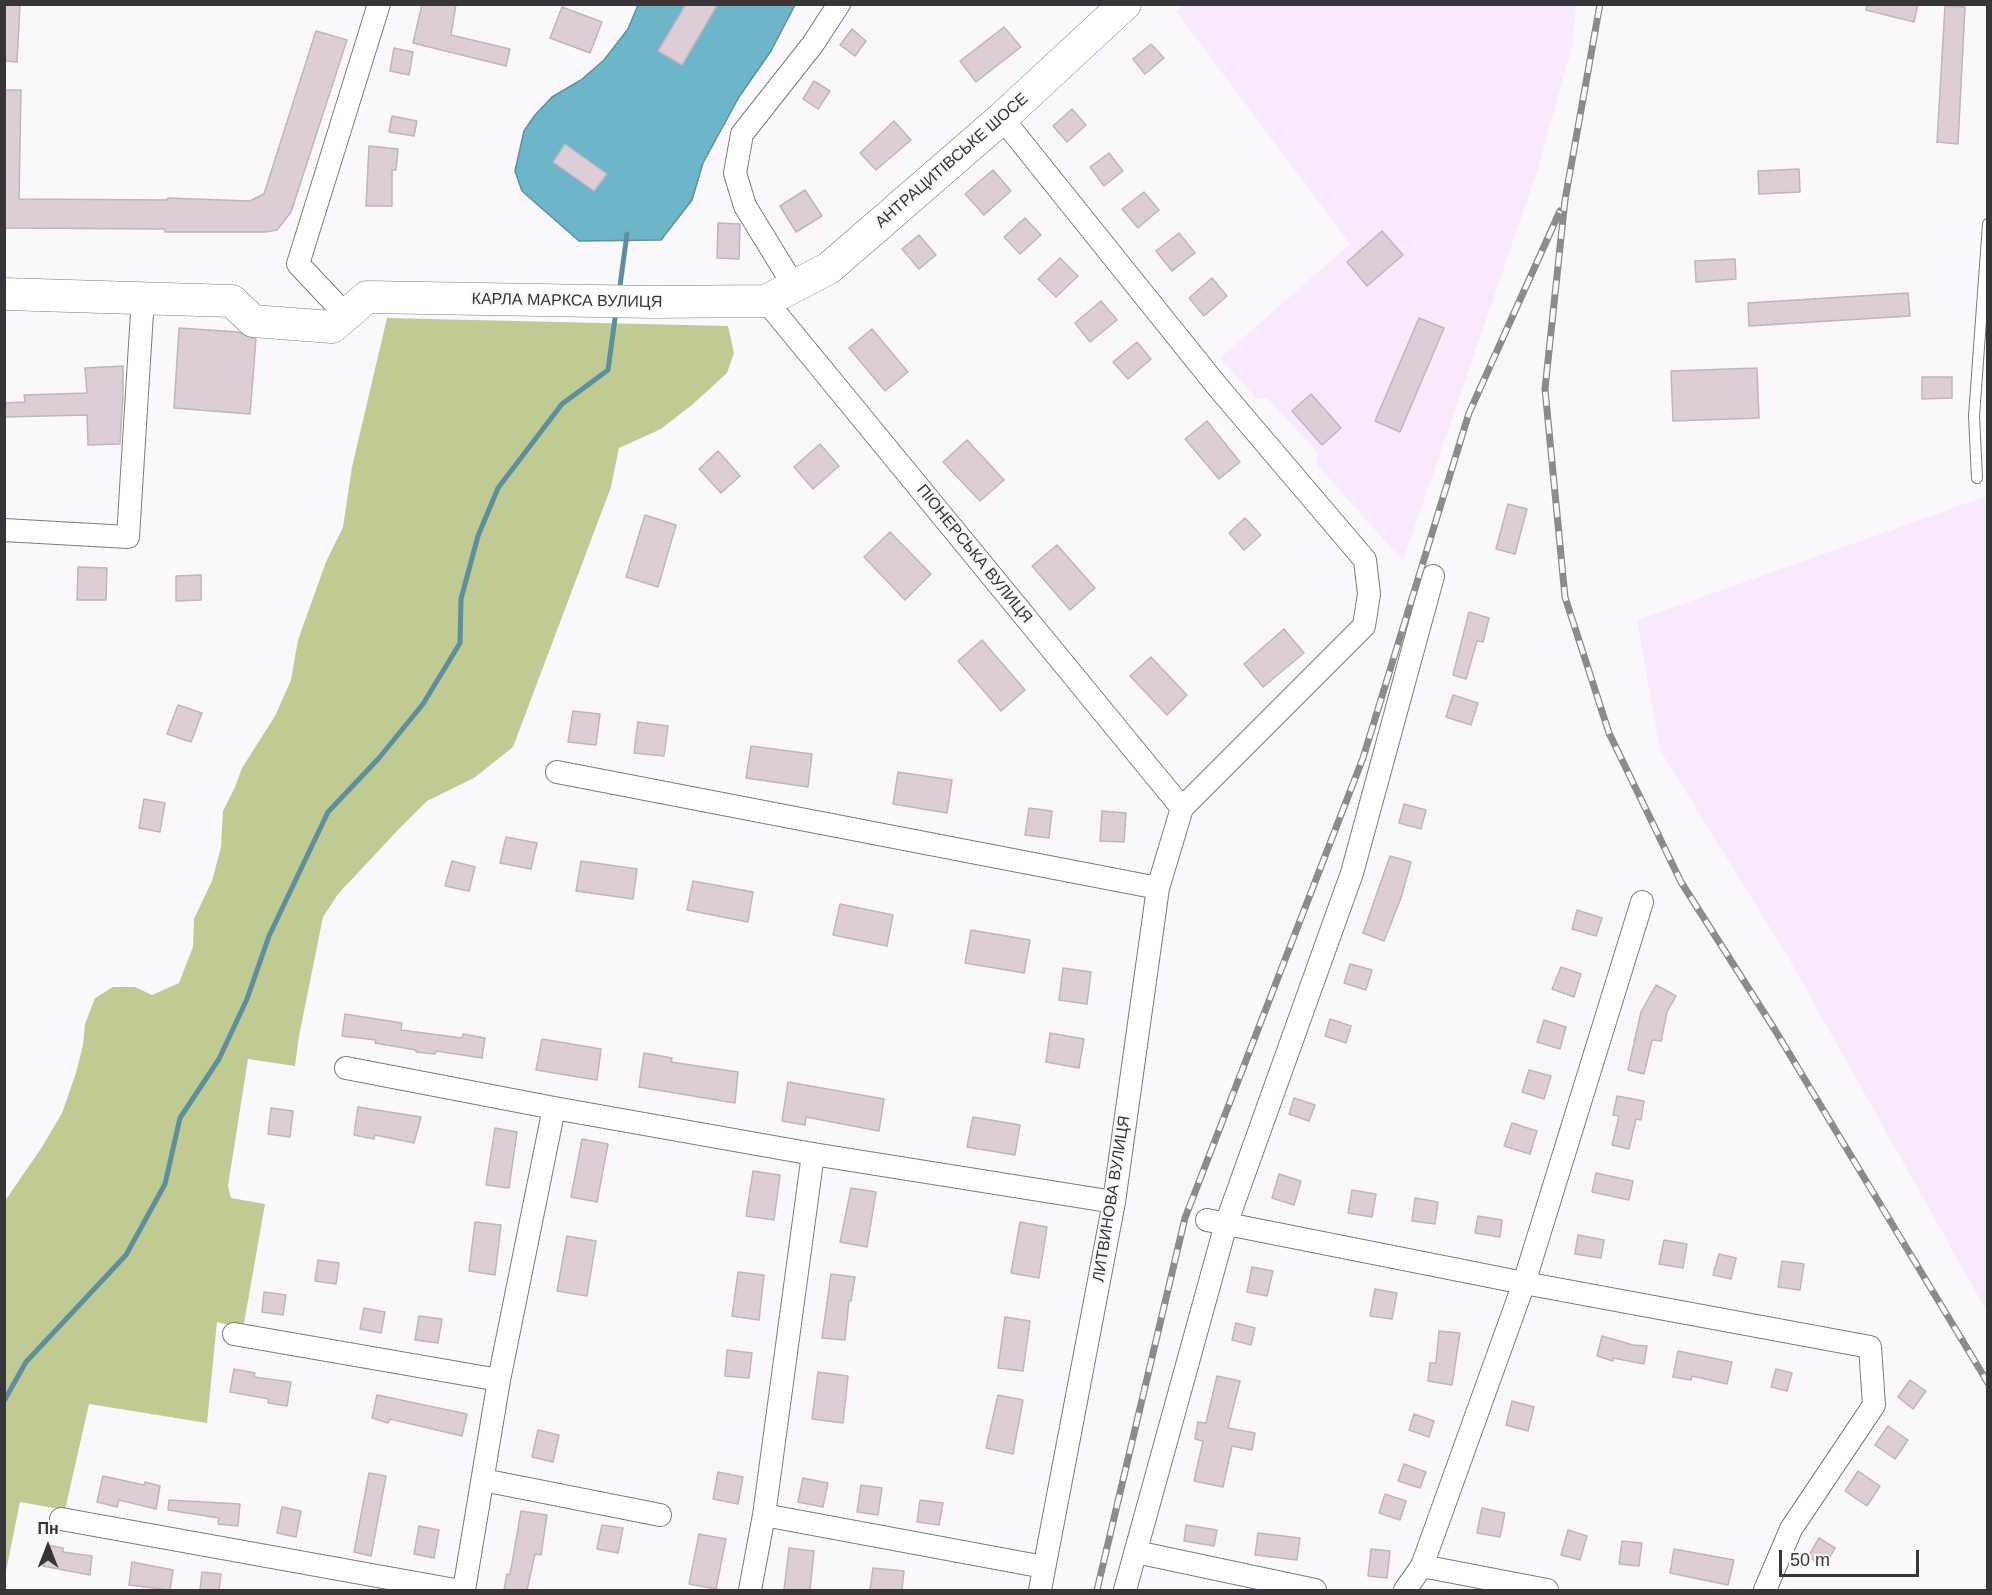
<!DOCTYPE html>
<meta charset="utf-8">
<style>
body{margin:0}
#map{position:relative;width:1992px;height:1595px;overflow:hidden;background:#fbf8fd;font-family:Arial,sans-serif}
canvas{display:block}
.frame{position:absolute;inset:0;border:6px solid #38353a;pointer-events:none}
.north{position:absolute;left:18px;top:1517px;width:60px;height:60px;-webkit-text-stroke:4px #fbf8fd;paint-order:stroke;rotate:0deg;font-size:16px;font-weight:700;line-height:24px;text-align:center;color:#38353a}
.north::after{content:'';display:block;margin:auto;width:21px;height:27px;background:#38353a;clip-path:polygon(50% 0,100% 100%,50% 72%,0 100%)}
.scale{position:absolute;left:1779px;top:1550px;width:140px;height:27px;box-sizing:border-box;border:3px solid #38353a;border-top:0;padding-left:8px;font-size:18px;line-height:21px;white-space:nowrap;color:#38353a;-webkit-text-stroke:4px #fbf8fd;paint-order:stroke}
</style>
<div id="map">
<canvas width="1992" height="1595"></canvas>
<div class="frame"></div>
<div class="north">Пн</div>
<div class="scale">50 m</div>
</div>
<script>
const ctx = document.querySelector('canvas').getContext('2d');
ctx.lineJoin = 'round';
function fillPath(path, color) {
  ctx.fillStyle = color;
  ctx.fill(path, 'evenodd');
}
function toPath(rows) {
  const path = new Path2D();
  for (const r of rows) {
    path.moveTo(r[0], r[1]);
    for (let i = 2; i < r.length; i += 2) path.lineTo(r[i], r[i + 1]);
  }
  return path;
}
function stroke(path, color, width, dash) {
  ctx.strokeStyle = color;
  ctx.lineWidth = width;
  ctx.lineCap = dash ? 'butt' : 'round';
  ctx.setLineDash(dash || []);
  ctx.stroke(path);
}
function drawText(font, color, halo, rows, align = 'center') {
  ctx.font = font + ' Arial,sans-serif';
  ctx.lineWidth = 4.5;
  ctx.setLineDash([]);
  ctx.textBaseline = 'middle';
  ctx.strokeStyle = halo;
  ctx.fillStyle = color;
  for (const [text, x, y, turn = 0] of rows) {
    ctx.save();
    ctx.translate(x, y);
    ctx.rotate((+turn || 0) * Math.PI / 180);
    ctx.textAlign = isNaN(turn) ? turn : align;
    if (halo) ctx.strokeText(text, 0, 0);
    ctx.fillText(text, 0, 0);
    ctx.restore();
  }
}
fillPath(toPath([
 [1185,4,1576,5,1571,51,1537,172,1403,561,1316,464,1318,453,1267,398,1256,398,1220,358,1350,244,1176,11],
 [1987,496,1988,496,1987,1312,1788,957,1660,750,1637,620]
]), '#f7eafe');
fillPath(toPath([
 [387,318,728,326,734,353,727,373,693,404,661,429,619,448,611,487,513,747,474,778,427,801,398,830,338,894,323,917,299,1036,295,1066,248,1059,228,1186,231,1198,265,1204,243,1329,217,1322,207,1423,89,1404,65,1510,20,1502,5,1576,5,1201,42,1147,62,1113,76,1073,83,1045,85,1024,95,998,113,987,135,987,152,995,179,983,193,947,194,919,212,881,221,847,223,811,235,787,242,768,275,716,291,680,298,640,326,562,343,527,352,467]
]), '#bfcb92');
const water = toPath([
 [638,5,795,5,771,51,739,97,703,163,692,200,661,240,579,241,522,191,515,171,524,131,535,115,552,97,581,80,604,60,628,29,638,5]
]);
fillPath(water, '#6db6c9');
stroke(water, '#5d8f9e', 1.5);
stroke(toPath([
 [619,293,627,234],
 [4,1401,26,1362,126,1255,165,1184,180,1118,219,1059,247,999,269,936,328,812,379,758,423,704,460,643,461,599,478,536,498,488,562,404,608,370,616,311]
]), '#5d8f9e', 5);
const building = toPath([
 [4,4,20,4,17,62,4,61,4,4],
 [422,4,456,4,451,35,510,49,506,66,413,43,422,4],
 [686,4,718,4,682,65,658,51,686,4],
 [1867,4,1918,4,1914,22,1866,10,1867,4],
 [1945,6,1965,7,1958,144,1937,142,1945,6],
 [562,7,602,22,590,53,550,38,562,7],
 [1004,27,1021,47,976,82,960,61,1004,27],
 [852,29,866,41,855,56,840,45,852,29],
 [316,31,347,40,291,212,277,230,265,232,165,232,165,229,4,228,4,90,21,90,19,199,167,200,168,198,250,201,264,194,316,31],
 [1151,44,1164,58,1145,74,1133,59,1151,44],
 [394,48,413,52,409,75,390,71,394,48],
 [814,81,830,91,818,109,803,99,814,81],
 [1072,109,1086,125,1067,142,1053,126,1072,109],
 [392,116,417,121,414,136,389,132,392,116],
 [894,121,911,140,876,170,860,153,894,121],
 [565,144,607,174,594,191,553,162,565,144],
 [369,146,398,149,396,170,392,170,392,206,366,206,369,146],
 [1109,153,1123,171,1104,186,1090,167,1109,153],
 [1799,169,1800,192,1759,194,1758,171,1799,169],
 [993,170,1011,191,984,215,965,194,993,170],
 [805,190,822,216,796,232,780,206,805,190],
 [1144,192,1159,210,1138,228,1122,209,1144,192],
 [1025,218,1041,235,1020,254,1004,237,1025,218],
 [718,223,740,224,739,259,717,258,718,223],
 [1382,231,1403,255,1367,286,1347,262,1382,231],
 [1179,233,1195,253,1172,271,1156,251,1179,233],
 [919,235,936,255,919,269,902,249,919,235],
 [1060,258,1078,276,1056,297,1038,279,1060,258],
 [1735,259,1736,279,1696,282,1695,261,1735,259],
 [1212,278,1227,296,1204,316,1189,298,1212,278],
 [1908,293,1910,316,1749,326,1748,303,1908,293],
 [1101,301,1117,320,1090,342,1075,323,1101,301],
 [1419,318,1444,328,1400,432,1375,421,1419,318],
 [179,328,238,332,256,339,250,414,174,408,179,328],
 [872,329,908,372,885,391,849,348,872,329],
 [1137,342,1151,359,1128,379,1113,362,1137,342],
 [123,366,123,396,120,444,88,445,87,415,4,417,4,403,25,402,24,395,87,393,85,368,123,366],
 [1757,368,1759,418,1673,421,1671,371,1757,368],
 [1922,377,1952,377,1952,398,1922,399,1922,377],
 [1311,394,1341,428,1322,445,1292,411,1311,394],
 [1207,421,1240,462,1219,479,1185,439,1207,421],
 [967,440,1004,480,980,501,943,462,967,440],
 [820,444,839,466,813,489,794,467,820,444],
 [718,451,740,476,721,493,699,469,718,451],
 [1508,504,1527,509,1515,554,1496,549,1508,504],
 [645,515,676,525,658,587,626,577,645,515],
 [1245,518,1261,535,1244,550,1229,533,1245,518],
 [890,532,931,574,905,600,864,557,890,532],
 [1057,545,1095,588,1070,610,1032,566,1057,545],
 [78,567,107,568,106,600,77,600,78,567],
 [201,575,201,600,176,601,176,576,201,575],
 [1469,612,1489,618,1483,642,1477,641,1466,679,1453,675,1469,612],
 [1284,629,1304,653,1263,687,1244,664,1284,629],
 [982,640,1025,690,1001,711,958,661,982,640],
 [1151,657,1187,695,1167,715,1130,676,1151,657],
 [1453,695,1478,703,1471,725,1446,717,1453,695],
 [178,705,202,713,191,742,167,734,178,705],
 [573,711,600,714,596,745,568,742,573,711],
 [638,722,668,726,664,756,634,753,638,722],
 [751,746,812,754,808,787,746,778,751,746],
 [898,772,952,780,947,813,893,804,898,772],
 [144,799,165,803,160,832,139,828,144,799],
 [1404,804,1426,810,1421,829,1399,823,1404,804],
 [1029,808,1052,811,1049,838,1025,835,1029,808],
 [1102,811,1126,813,1124,842,1100,841,1102,811],
 [506,837,537,843,531,869,500,863,506,837],
 [1390,856,1411,862,1401,898,1384,941,1363,933,1390,856],
 [452,861,475,867,469,891,445,886,452,861],
 [581,861,637,869,633,899,576,891,581,861],
 [693,881,753,892,748,922,687,910,693,881],
 [840,904,893,915,887,946,833,935,840,904],
 [1577,910,1602,918,1596,936,1572,929,1577,910],
 [971,930,1030,940,1024,973,965,963,971,930],
 [1350,964,1372,970,1366,990,1344,983,1350,964],
 [1561,967,1581,974,1574,997,1552,989,1561,967],
 [1063,968,1091,972,1087,1004,1059,1000,1063,968],
 [1656,985,1676,996,1667,1012,1661,1041,1652,1040,1644,1074,1628,1070,1641,1012,1656,985],
 [345,1014,402,1023,401,1030,462,1038,463,1034,485,1038,482,1058,436,1051,435,1054,416,1052,416,1050,375,1043,376,1040,342,1036,345,1014],
 [1330,1019,1351,1026,1346,1043,1325,1036,1330,1019],
 [1544,1020,1566,1027,1560,1049,1537,1042,1544,1020],
 [1050,1033,1084,1039,1079,1068,1046,1062,1050,1033],
 [542,1039,601,1049,597,1080,536,1070,542,1039],
 [644,1053,672,1058,671,1062,738,1072,735,1103,639,1087,644,1053],
 [1529,1070,1551,1076,1544,1099,1522,1092,1529,1070],
 [788,1082,884,1099,879,1131,806,1117,805,1125,782,1121,788,1082],
 [1617,1096,1644,1101,1641,1120,1636,1119,1629,1149,1612,1145,1619,1116,1613,1115,1617,1096],
 [1294,1098,1315,1105,1309,1121,1289,1114,1294,1098],
 [358,1107,421,1117,414,1143,375,1135,374,1139,354,1135,358,1107],
 [271,1108,293,1111,290,1137,268,1134,271,1108],
 [973,1117,1020,1125,1015,1155,967,1147,973,1117],
 [1512,1123,1537,1131,1530,1154,1504,1146,1512,1123],
 [495,1128,517,1132,509,1188,486,1185,495,1128],
 [582,1139,608,1144,597,1202,571,1197,582,1139],
 [753,1171,780,1175,774,1220,746,1216,753,1171],
 [1596,1173,1633,1181,1629,1200,1592,1192,1596,1173],
 [1279,1174,1301,1181,1294,1205,1272,1198,1279,1174],
 [851,1188,876,1192,867,1247,840,1242,851,1188],
 [1352,1190,1376,1194,1372,1217,1348,1213,1352,1190],
 [1415,1198,1438,1202,1435,1224,1412,1221,1415,1198],
 [1478,1216,1502,1220,1500,1237,1475,1233,1478,1216],
 [475,1222,501,1225,495,1275,469,1271,475,1222],
 [1020,1222,1047,1227,1039,1278,1011,1273,1020,1222],
 [1578,1235,1604,1240,1601,1258,1575,1254,1578,1235],
 [567,1236,596,1241,587,1296,557,1291,567,1236],
 [1664,1240,1687,1244,1683,1268,1659,1264,1664,1240],
 [1719,1254,1736,1258,1731,1279,1713,1275,1719,1254],
 [318,1260,339,1263,336,1284,315,1281,318,1260],
 [1782,1261,1804,1264,1800,1290,1778,1287,1782,1261],
 [1252,1267,1273,1271,1267,1296,1247,1292,1252,1267],
 [738,1272,764,1275,759,1320,732,1316,738,1272],
 [831,1274,855,1277,851,1301,849,1301,845,1340,822,1338,831,1274],
 [1375,1289,1397,1293,1392,1319,1370,1316,1375,1289],
 [264,1292,286,1295,283,1315,262,1312,264,1292],
 [364,1308,385,1312,381,1333,360,1329,364,1308],
 [419,1316,442,1319,438,1343,415,1340,419,1316],
 [1005,1317,1030,1321,1023,1371,998,1368,1005,1317],
 [1236,1323,1255,1328,1251,1345,1232,1340,1236,1323],
 [1439,1331,1460,1333,1452,1385,1428,1381,1430,1363,1436,1363,1439,1331],
 [1602,1336,1633,1345,1647,1346,1644,1364,1613,1358,1613,1361,1597,1356,1602,1336],
 [727,1350,752,1353,749,1378,725,1376,727,1350],
 [1678,1351,1732,1362,1727,1384,1692,1376,1691,1380,1673,1377,1678,1351],
 [234,1369,255,1373,254,1377,291,1382,287,1406,268,1403,269,1399,230,1392,234,1369],
 [1776,1369,1792,1373,1787,1391,1771,1387,1776,1369],
 [818,1372,848,1376,843,1423,812,1419,818,1372],
 [1217,1376,1240,1381,1228,1428,1255,1433,1252,1450,1232,1446,1223,1487,1194,1481,1203,1441,1195,1439,1198,1422,1206,1423,1217,1376],
 [1910,1380,1926,1391,1913,1409,1898,1397,1910,1380],
 [377,1395,467,1414,462,1436,390,1419,388,1423,372,1418,377,1395],
 [998,1395,1023,1400,1013,1454,986,1448,998,1395],
 [1512,1401,1534,1407,1528,1431,1506,1425,1512,1401],
 [1414,1414,1434,1421,1429,1437,1409,1430,1414,1414],
 [1888,1426,1908,1440,1895,1459,1875,1445,1888,1426],
 [538,1430,559,1435,553,1462,532,1457,538,1430],
 [1404,1464,1426,1472,1420,1488,1398,1481,1404,1464],
 [1858,1471,1880,1486,1867,1506,1845,1491,1858,1471],
 [718,1472,743,1477,738,1504,713,1499,718,1472],
 [369,1473,386,1476,371,1556,354,1552,369,1473],
 [103,1476,144,1485,145,1482,160,1486,156,1509,119,1500,117,1507,97,1502,103,1476],
 [803,1478,828,1483,823,1507,798,1502,803,1478],
 [861,1485,882,1488,878,1515,857,1512,861,1485],
 [1385,1494,1406,1501,1400,1520,1379,1513,1385,1494],
 [169,1500,240,1504,238,1526,218,1524,219,1518,168,1510,169,1500],
 [920,1500,943,1503,939,1525,917,1522,920,1500],
 [282,1507,301,1511,296,1537,277,1533,282,1507],
 [1482,1508,1505,1513,1500,1537,1477,1533,1482,1508],
 [521,1511,547,1515,541,1555,535,1554,527,1590,504,1590,507,1574,510,1575,521,1511],
 [602,1525,623,1528,618,1553,597,1549,602,1525],
 [1186,1525,1217,1530,1214,1546,1184,1541,1186,1525],
 [419,1526,439,1530,434,1558,414,1554,419,1526],
 [1568,1530,1587,1536,1580,1560,1561,1555,1568,1530],
 [1258,1533,1300,1538,1297,1560,1255,1555,1258,1533],
 [699,1534,726,1539,716,1589,689,1584,699,1534],
 [1819,1538,1835,1548,1825,1566,1808,1557,1819,1538],
 [1622,1541,1642,1543,1639,1566,1619,1564,1622,1541],
 [47,1545,63,1548,63,1552,92,1556,90,1575,43,1566,47,1545],
 [789,1548,814,1551,810,1590,784,1590,789,1548],
 [1371,1549,1390,1551,1387,1578,1368,1576,1371,1549],
 [1674,1549,1734,1560,1728,1585,1670,1573,1674,1549],
 [132,1562,173,1570,170,1590,129,1585,132,1562],
 [873,1568,904,1571,902,1590,870,1590,873,1568],
 [202,1572,221,1574,219,1590,200,1590,202,1572]
]);
fillPath(building, '#dccdd7');
stroke(building, '#c2b3bc', 1.5);
const service = toPath([
 [1977,478,1974,416,1988,224]
]);
const minor = toPath([
 [1002,118,1217,386,1365,560,1369,594,1364,626,1182,808,1158,888,1114,1202,1040,1590],
 [794,286,745,206,735,173,742,134,813,44,839,4],
 [766,301,1182,808],
 [346,315,298,264,379,4],
 [4,530,128,537,143,297],
 [557,772,1158,888],
 [346,1068,554,1108,813,1154,1114,1202],
 [1207,1220,1524,1283,1870,1347,1874,1405,1791,1529,1765,1590],
 [234,1334,499,1380],
 [483,1480,660,1515],
 [764,1515,1044,1567],
 [61,1519,455,1590],
 [1136,1552,1315,1590],
 [1422,1566,1547,1590],
 [464,1590,499,1380,554,1108],
 [750,1590,764,1515,813,1154],
 [1125,1590,1226,1224,1352,873,1433,576],
 [1405,1590,1422,1566,1524,1283,1642,902]
]);
const secondary = toPath([
 [4,294,232,301,253,321,332,327,367,297,654,302,766,301,829,268,1002,118,1125,4]
]);
stroke(service, '#7f7884', 12);
stroke(minor, '#7f7884', 24);
stroke(secondary, '#7f7884', 33);
stroke(service, '#fff', 10);
stroke(minor, '#fff', 22);
stroke(secondary, '#fff', 32);
const rail = toPath([
 [1600,4,1565,200,1545,389,1565,597,1609,733,1681,882,1775,1030,1988,1383],
 [1097,1590,1185,1218,1363,758,1469,413,1560,211]
]);
stroke(rail, '#8d8a8f', 7);
stroke(rail, '#fbf8fd', 4.5, [14]);
drawText('16px', '#38353a', '#fbf8fd', [
 ["АНТРАЦИТІВСЬКЕ ШОСЕ",952,161,-41],
 ["КАРЛА МАРКСА ВУЛИЦЯ",567,301,1],
 ["ПІОНЕРСЬКА ВУЛИЦЯ",974,554,51],
 ["ЛИТВИНОВА ВУЛИЦЯ",1112,1199,-81]
]);
</script>
